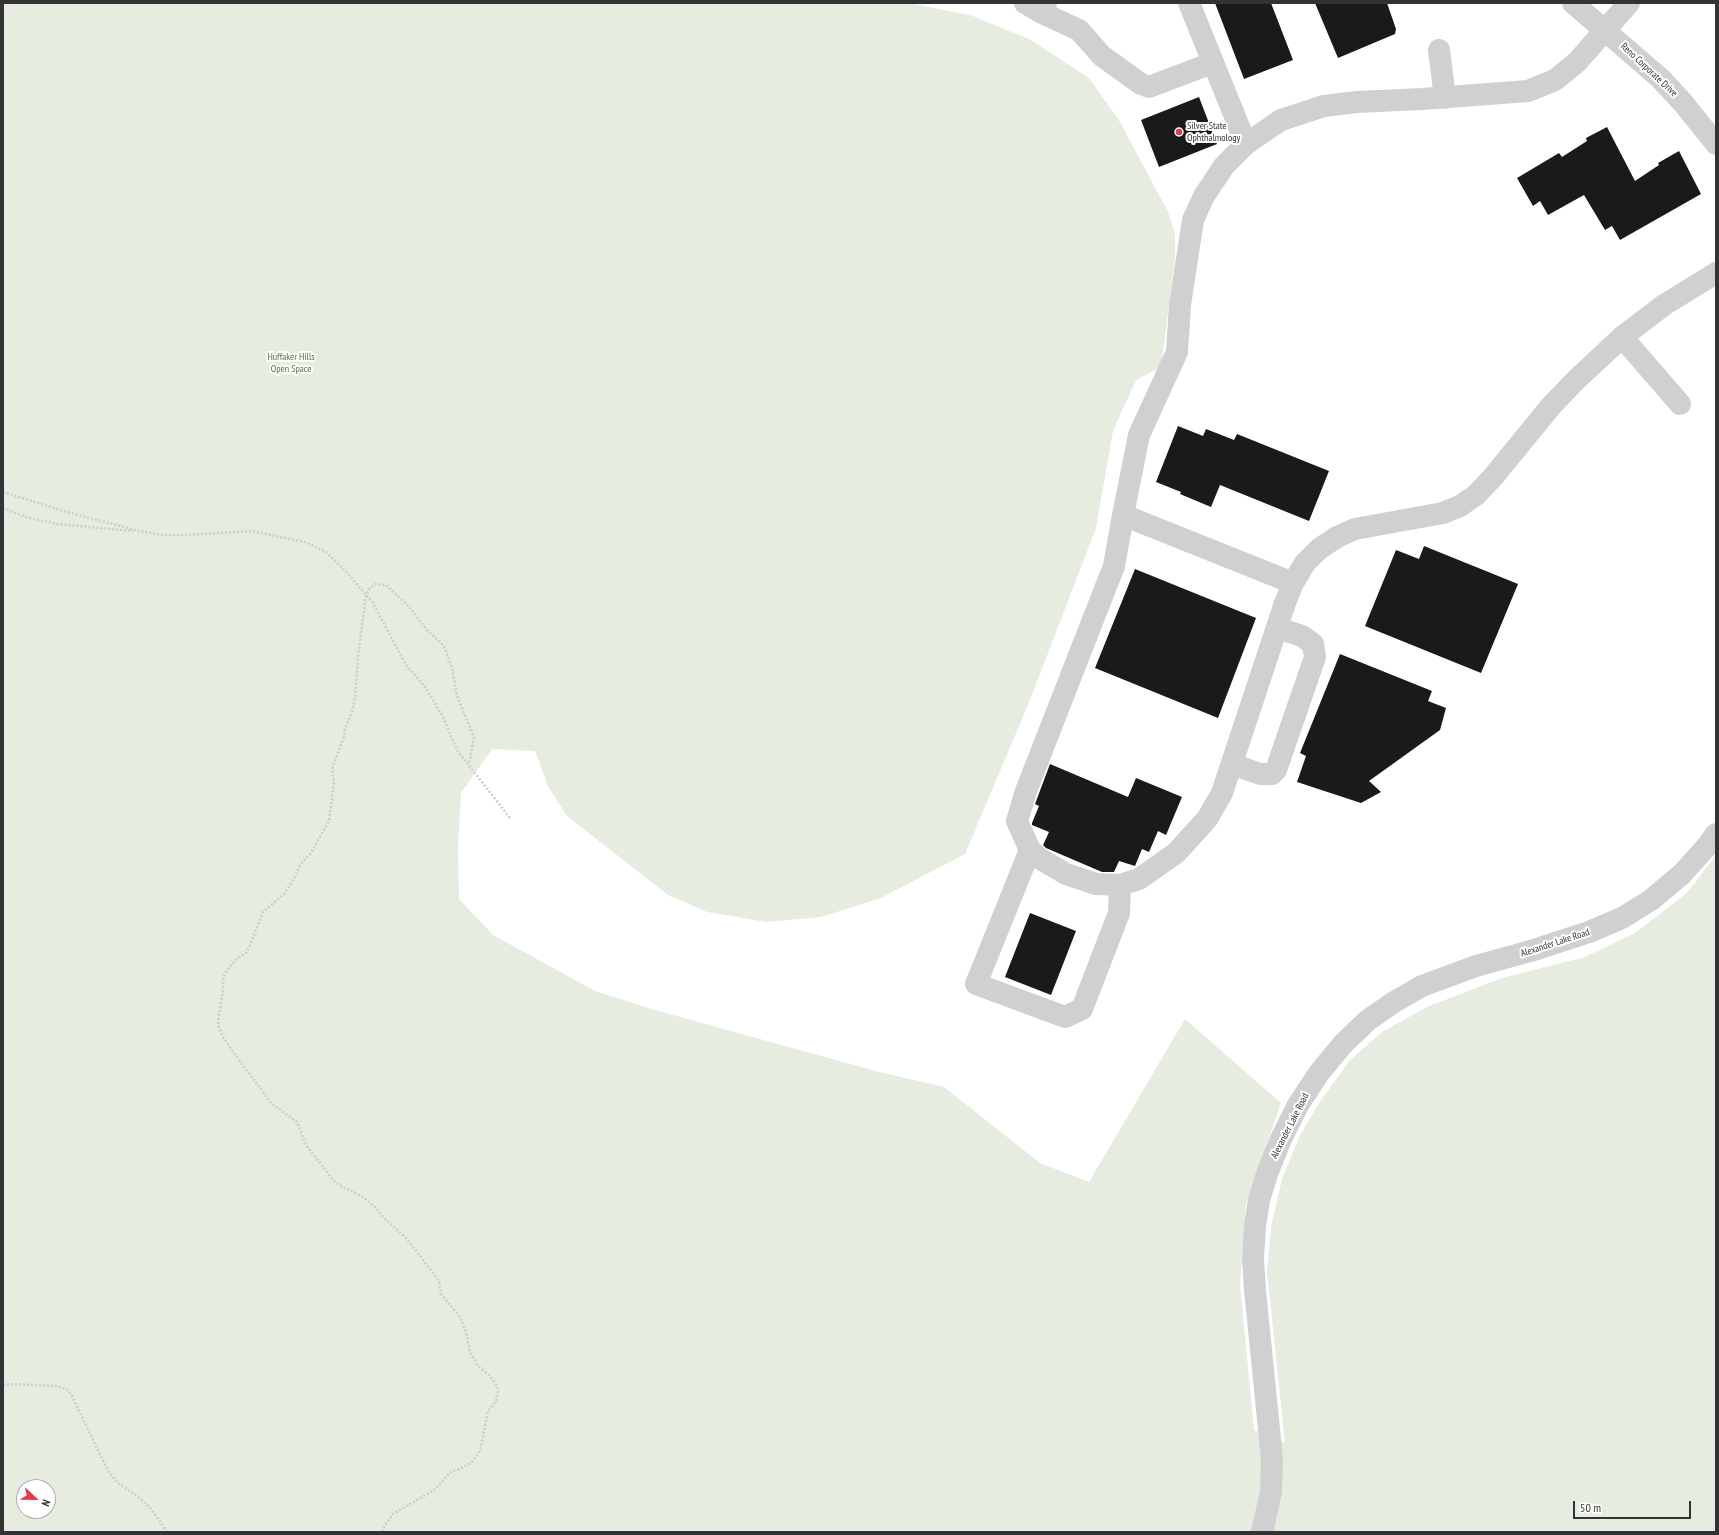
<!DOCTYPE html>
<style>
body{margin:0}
#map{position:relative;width:1719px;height:1535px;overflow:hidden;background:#fff;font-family:"PT Sans Narrow",sans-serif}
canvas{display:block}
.frame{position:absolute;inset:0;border:4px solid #333;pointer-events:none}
.north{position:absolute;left:16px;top:1479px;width:40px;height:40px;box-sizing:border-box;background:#fff;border:1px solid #adadad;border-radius:50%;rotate:112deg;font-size:11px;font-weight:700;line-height:16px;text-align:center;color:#333}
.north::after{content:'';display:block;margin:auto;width:14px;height:18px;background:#e33c49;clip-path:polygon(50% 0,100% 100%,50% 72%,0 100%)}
.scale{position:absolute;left:1573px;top:1501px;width:118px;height:18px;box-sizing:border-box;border:2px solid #333;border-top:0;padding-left:5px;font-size:12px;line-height:14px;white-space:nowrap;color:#333;-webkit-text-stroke:3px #fff;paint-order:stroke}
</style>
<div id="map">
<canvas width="1719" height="1535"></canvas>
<div class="frame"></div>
<div class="north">N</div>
<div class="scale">50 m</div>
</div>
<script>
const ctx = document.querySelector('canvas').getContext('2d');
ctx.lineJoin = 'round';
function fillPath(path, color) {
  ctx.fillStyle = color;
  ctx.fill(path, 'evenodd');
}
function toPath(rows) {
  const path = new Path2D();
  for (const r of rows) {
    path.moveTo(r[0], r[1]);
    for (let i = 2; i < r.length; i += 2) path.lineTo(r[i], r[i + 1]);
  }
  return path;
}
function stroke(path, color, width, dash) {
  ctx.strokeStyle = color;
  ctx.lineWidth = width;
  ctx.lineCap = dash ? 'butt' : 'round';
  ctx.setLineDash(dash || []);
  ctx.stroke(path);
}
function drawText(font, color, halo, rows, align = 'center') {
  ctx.font = font + ' "PT Sans Narrow",sans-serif';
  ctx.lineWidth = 4;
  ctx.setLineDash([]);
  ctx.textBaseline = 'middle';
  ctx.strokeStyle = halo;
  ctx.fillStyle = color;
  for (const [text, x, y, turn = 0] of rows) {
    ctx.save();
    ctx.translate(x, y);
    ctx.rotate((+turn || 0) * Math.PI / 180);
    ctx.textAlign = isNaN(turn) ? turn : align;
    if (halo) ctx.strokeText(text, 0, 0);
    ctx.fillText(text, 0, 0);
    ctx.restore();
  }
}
fillPath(toPath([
 [3,3,910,3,973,16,1031,40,1089,78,1120,122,1168,212,1175,234,1175,259,1161,367,1136,380,1113,431,1096,528,1030,700,965,854,881,898,821,917,766,922,707,912,668,895,567,816,548,786,535,751,492,749,461,793,458,846,459,899,493,935,595,991,655,1010,879,1072,944,1087,1040,1163,1089,1182,1185,1019,1281,1103,1246,1204,1240,1285,1254,1430,1285,1443,1267,1272,1271,1227,1282,1179,1300,1135,1321,1100,1350,1060,1382,1032,1427,1007,1502,978,1585,957,1635,933,1687,893,1716,855,1716,1532,3,1532],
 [24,1487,48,1487,48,1511,24,1511]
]), '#e6ecdf');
fillPath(toPath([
 [1215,3,1271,3,1293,60,1244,79],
 [1315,3,1387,3,1396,29,1395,34,1338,58],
 [1199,97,1217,144,1159,167,1141,120],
 [1607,127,1635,181,1659,165,1658,163,1679,151,1701,194,1620,240,1612,226,1605,230,1584,195,1548,215,1540,201,1533,206,1517,178,1559,153,1562,157,1587,141,1586,138],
 [1178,426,1203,436,1206,429,1234,440,1237,434,1329,471,1309,521,1220,485,1211,507,1180,494,1181,492,1156,482],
 [1424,546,1518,584,1481,673,1365,626,1396,550,1419,559],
 [1135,569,1256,618,1218,718,1095,668],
 [1340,654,1432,691,1428,701,1446,708,1440,730,1369,781,1381,792,1361,803,1297,782,1306,756,1300,753],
 [1050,764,1128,797,1136,778,1182,797,1166,835,1158,831,1149,852,1142,849,1135,866,1119,861,1114,872,1102,872,1046,848,1043,845,1049,832,1032,825,1032,823,1039,806,1035,804],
 [1030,913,1076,931,1051,995,1005,977]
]), '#1a1a1a');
stroke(toPath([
 [3,492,67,512,139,531,163,535,186,535,251,531,305,542,326,552,349,575,373,603,406,665,426,688,443,717,457,750,510,818],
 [3,508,26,517,57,524,133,531],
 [3,1385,10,1384,56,1386,66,1389,71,1394,108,1471,118,1483,141,1499,152,1510,167,1532],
 [383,1532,385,1525,393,1514,434,1490,452,1471,460,1469,472,1462,480,1451,488,1411,496,1401,498,1392,497,1386,490,1376,478,1366,470,1352,466,1332,460,1317,441,1294,439,1281,407,1239,385,1219,375,1207,363,1197,343,1187,334,1181,306,1145,297,1122,272,1104,233,1052,223,1037,218,1025,219,1013,223,991,223,978,228,969,238,958,246,953,251,943,263,912,284,894,294,879,300,865,311,853,329,821,334,783,332,769,344,737,345,729,352,712,355,699,358,657,366,595,370,588,376,584,386,585,395,593,410,608,427,630,444,646,452,668,457,696,474,737,469,764]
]), '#cdcdcd', 2.5, [2, 2]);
stroke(toPath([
 [1025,3,1042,13],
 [1046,3,1042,13,1079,30,1102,56,1141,84,1149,87,1212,63],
 [1189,3,1246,144],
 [1573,3,1661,79,1684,104,1716,144],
 [1629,3,1577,62,1555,80,1528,91,1422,99,1357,102,1324,106,1281,120,1246,144,1224,166,1204,196,1193,220,1180,305,1177,352,1139,435,1123,515,1114,566,1026,791,1017,821,1030,850,1039,858,1066,874,1096,884,1120,885,1139,879,1176,853,1207,819,1222,793,1285,603,1293,583,1305,563,1319,549,1337,537,1355,529,1443,513,1460,506,1476,495,1493,477,1551,406,1576,380,1622,337,1664,305,1716,273],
 [1439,50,1445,98],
 [1622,337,1680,404],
 [1123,515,1293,583],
 [1232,764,1260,774,1272,774,1276,770,1315,657,1313,644,1302,636,1277,628],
 [1030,850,976,984,1065,1017,1082,1009,1119,913,1120,885],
 [1262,1532,1271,1492,1272,1459,1255,1290,1253,1259,1255,1226,1259,1200,1268,1171,1281,1139,1298,1105,1319,1073,1343,1044,1368,1020,1394,1002,1422,986,1476,966,1534,950,1589,932,1622,918,1651,900,1682,874,1708,845,1716,834]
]), '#d0d0d0', 22);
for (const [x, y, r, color] of [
 [1179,132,4,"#e33c49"]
]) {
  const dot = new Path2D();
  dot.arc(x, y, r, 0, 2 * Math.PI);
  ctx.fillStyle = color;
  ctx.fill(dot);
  stroke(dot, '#fff', 1.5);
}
drawText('10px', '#333', '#fff', [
 ["Reno Corporate Drive",1649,70,43],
 ["Alexander Lake Road",1555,943,-18],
 ["Alexander Lake Road",1290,1126,-63]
]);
drawText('10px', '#333', '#fff', [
 ["Silver State",1187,126],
 ["Ophthalmology",1187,138]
], 'left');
drawText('10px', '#566f40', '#fff', [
 ["Huffaker Hills",291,357],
 ["Open Space",291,369]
]);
</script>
